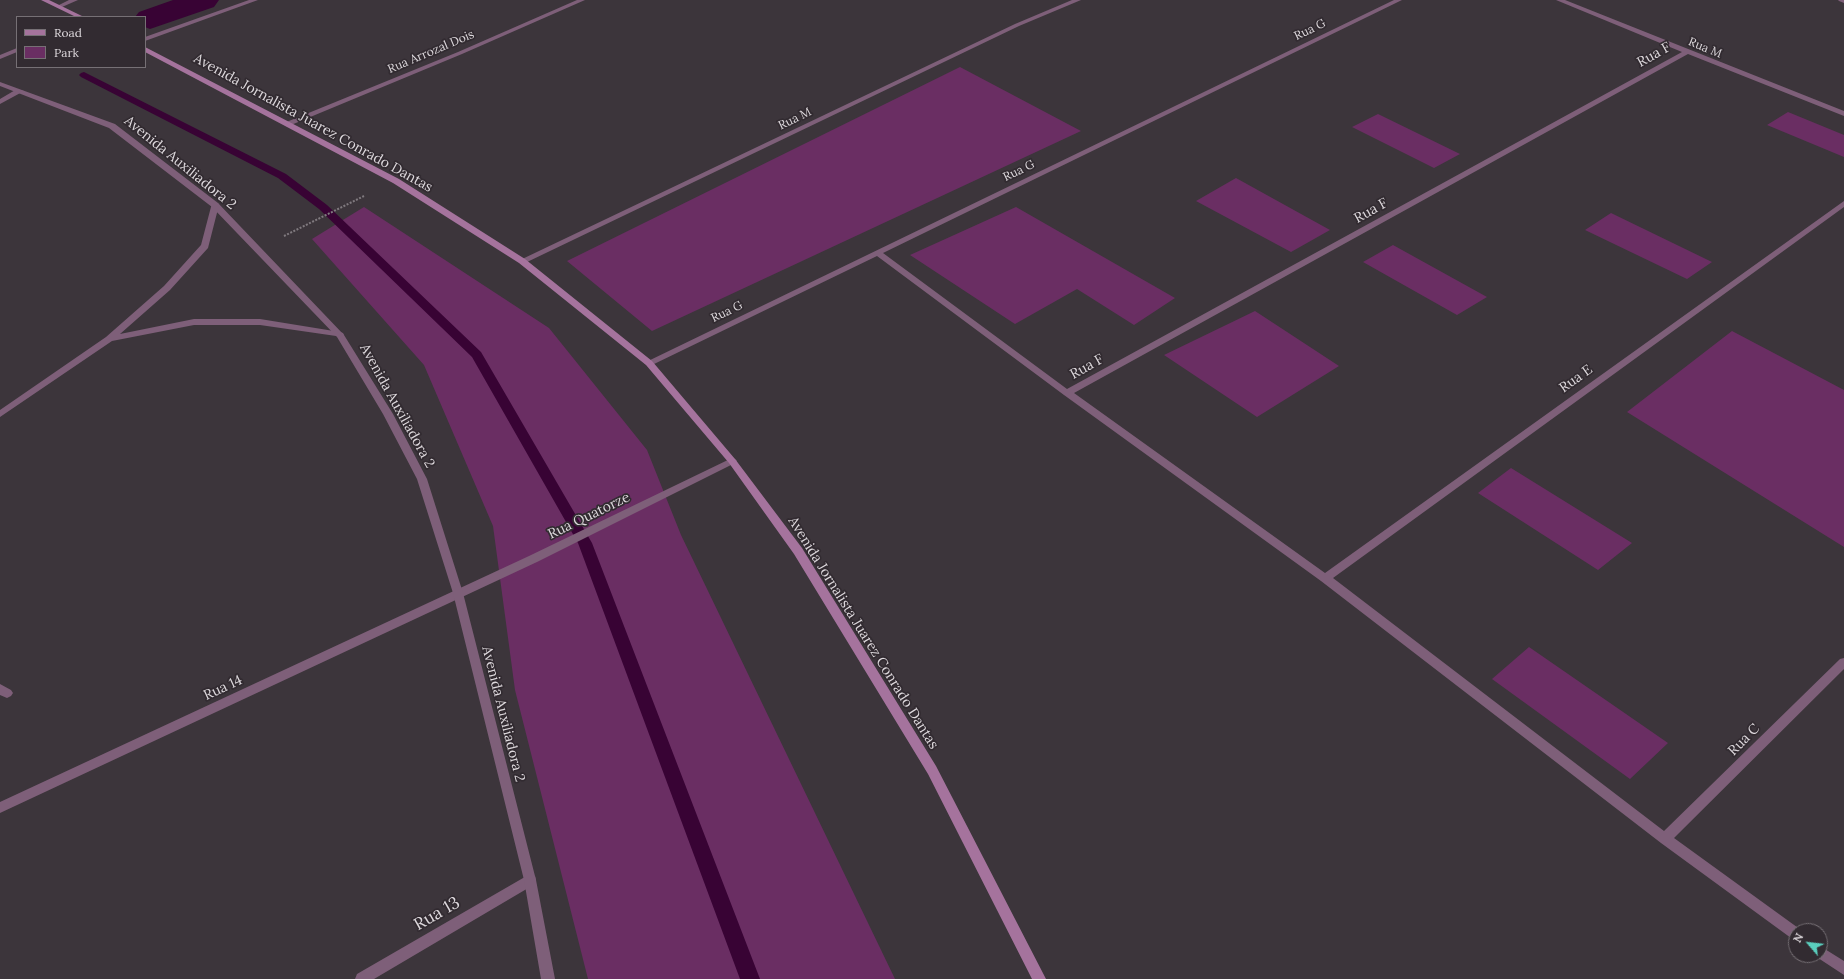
<!DOCTYPE html>
<style>
body{margin:0}
#map{position:relative;width:1844px;height:979px;overflow:hidden;background:#3c353b;font-family:Lora,serif}
canvas{display:block}
.legend{position:absolute;left:16px;top:16px;width:130px;height:52px;box-sizing:border-box;background:#322b31;border:1px solid #767075;margin:0;padding:5px 7px;list-style:none;font-size:12px;color:#ddd8dc}
.legend li{display:flex;align-items:center;gap:8px;height:20px}
.legend b{width:20px;border:1px solid #767075}
.north{position:absolute;left:1788px;top:923px;width:40px;height:40px;box-sizing:border-box;background:#322b31;border:1px solid #767075;border-radius:50%;rotate:298deg;font-size:11px;font-weight:700;line-height:16px;text-align:center;color:#ddd8dc}
.north::after{content:'';display:block;margin:auto;width:14px;height:18px;background:#5acebd;clip-path:polygon(50% 0,100% 100%,50% 72%,0 100%)}
</style>
<div id="map">
<canvas width="1844" height="979"></canvas>
<ul class="legend">
<li><b style="height:5px;background:#a5739d"></b>Road</li>
<li><b style="height:11px;background:#6a2e63"></b>Park</li>
</ul>
<div class="north">N</div>
</div>
<script>
const ctx = document.querySelector('canvas').getContext('2d');
ctx.lineJoin = 'round';
function fillPath(path, color) {
  ctx.fillStyle = color;
  ctx.fill(path, 'evenodd');
}
function toPath(rows) {
  const path = new Path2D();
  for (const r of rows) {
    path.moveTo(r[0], r[1]);
    for (let i = 2; i < r.length; i += 2) path.lineTo(r[i], r[i + 1]);
  }
  return path;
}
function stroke(path, color, width, dash) {
  ctx.strokeStyle = color;
  ctx.lineWidth = width;
  ctx.lineCap = dash ? 'butt' : 'round';
  ctx.setLineDash(dash || []);
  ctx.stroke(path);
}
function drawText(font, color, halo, rows, align = 'center') {
  ctx.font = font + ' Lora,serif';
  ctx.lineWidth = 3.5;
  ctx.setLineDash([]);
  ctx.textBaseline = 'middle';
  ctx.strokeStyle = halo;
  ctx.fillStyle = color;
  for (const [text, x, y, turn = 0] of rows) {
    ctx.save();
    ctx.translate(x, y);
    ctx.rotate((+turn || 0) * Math.PI / 180);
    ctx.textAlign = isNaN(turn) ? turn : align;
    if (halo) ctx.strokeText(text, 0, 0);
    ctx.fillText(text, 0, 0);
    ctx.restore();
  }
}
fillPath(toPath([
 [960,67,1081,131,652,331,567,261],
 [1788,112,1844,135,1844,157,1767,125],
 [1378,114,1460,154,1434,168,1352,127],
 [1236,178,1330,230,1291,252,1196,201],
 [364,207,549,328,647,450,681,535,895,979,588,979,515,690,493,526,424,365,312,239],
 [1016,207,1175,298,1134,325,1077,289,1015,324,910,255],
 [1611,213,1712,262,1687,279,1585,230],
 [1393,245,1487,297,1457,315,1363,262],
 [1255,311,1339,366,1257,417,1164,355],
 [1732,331,1844,390,1844,547,1627,412],
 [1511,468,1632,543,1598,570,1478,493],
 [1529,647,1668,743,1630,779,1492,679]
]), '#6a2e63');
fillPath(toPath([
 [84,72,286,174,327,205,481,352,592,543,760,979,740,979,578,543,472,357,319,209,278,178,81,77,79,75,81,73,84,72]
]), '#380334');
fillPath(toPath([
 [173,0,219,0,214,7,150,29,145,27,145,17,135,17,139,12,173,0]
]), '#380334');
stroke(toPath([
 [284,236,364,196]
]), '#807a7f', 2, [2, 1.5]);
fillPath(toPath([
 [69,0,78,0,62,7,57,6,69,0],
 [212,203,218,203,219,205,208,248,170,290,120,334,194,319,260,319,340,332,343,333,344,335,343,337,260,325,194,325,112,341,0,417,0,410,106,337,164,286,201,245,212,203],
 [0,684,11,690,13,693,11,696,7,698,0,695,0,684]
]), '#7e5f79');
fillPath(toPath([
 [249,0,258,0,145,41,145,37,249,0],
 [577,0,585,0,462,54,291,125,284,123,458,52,577,0],
 [1072,0,1081,0,1019,26,525,263,522,263,518,261,1015,24,1072,0],
 [1394,0,1402,0,883,253,1067,389,1682,52,1556,0,1565,0,1844,111,1844,116,1688,54,1074,393,1325,573,1844,201,1844,207,1333,578,1664,831,1840,659,1844,658,1844,669,1674,838,1801,930,1801,931,1796,931,1796,940,1791,938,1661,843,1321,581,1064,395,877,256,652,365,649,366,644,363,1394,0],
 [1838,0,1844,0,1844,3,1839,1,1838,0],
 [17,89,24,91,0,104,0,99,17,89],
 [732,458,735,459,737,461,735,463,537,562,0,813,0,802,529,556,732,458],
 [530,874,535,876,536,880,535,884,374,979,355,979,357,974,530,874],
 [1820,946,1844,961,1844,975,1815,956,1815,955,1820,955,1820,946]
]), '#7e5f79');
fillPath(toPath([
 [17,48,17,52,0,59,0,55,17,48],
 [0,82,115,124,218,203,344,335,393,414,427,479,463,593,536,880,555,979,541,979,524,880,453,593,417,479,383,414,337,337,212,207,109,128,0,86,0,82]
]), '#7e5f79');
fillPath(toPath([
 [41,0,49,0,84,17,76,17,41,0],
 [145,47,399,179,525,259,652,361,735,459,802,548,936,766,1046,979,1032,979,928,774,794,554,729,463,646,365,519,263,393,183,145,52,145,47]
]), '#a5739d');
drawText('12px', '#ddd8dc', '#322b31', [
 ["Rua G",1310,30,-26],
 ["Rua M",1705,48,22],
 ["Rua Arrozal Dois",431,52,-23],
 ["Rua M",795,119,-26],
 ["Rua G",1019,171,-26],
 ["Rua G",727,312,-26]
]);
drawText('14px', '#ddd8dc', '#322b31', [
 ["Rua F",1654,55,-29],
 ["Avenida Jornalista Juarez Conrado Dantas",313,123,29],
 ["Avenida Auxiliadora 2",180,163,39],
 ["Rua F",1371,211,-29],
 ["Rua F",1087,367,-29],
 ["Rua E",1576,379,-36],
 ["Avenida Auxiliadora 2",397,406,61],
 ["Rua Quatorze",589,516,-26],
 ["Avenida Jornalista Juarez Conrado Dantas",863,633,58],
 ["Rua 14",223,688,-25],
 ["Avenida Auxiliadora 2",503,714,76],
 ["Rua C",1744,740,-45]
]);
drawText('17px', '#ddd8dc', '#322b31', [
 ["Rua 13",437,914,-30]
]);
</script>
